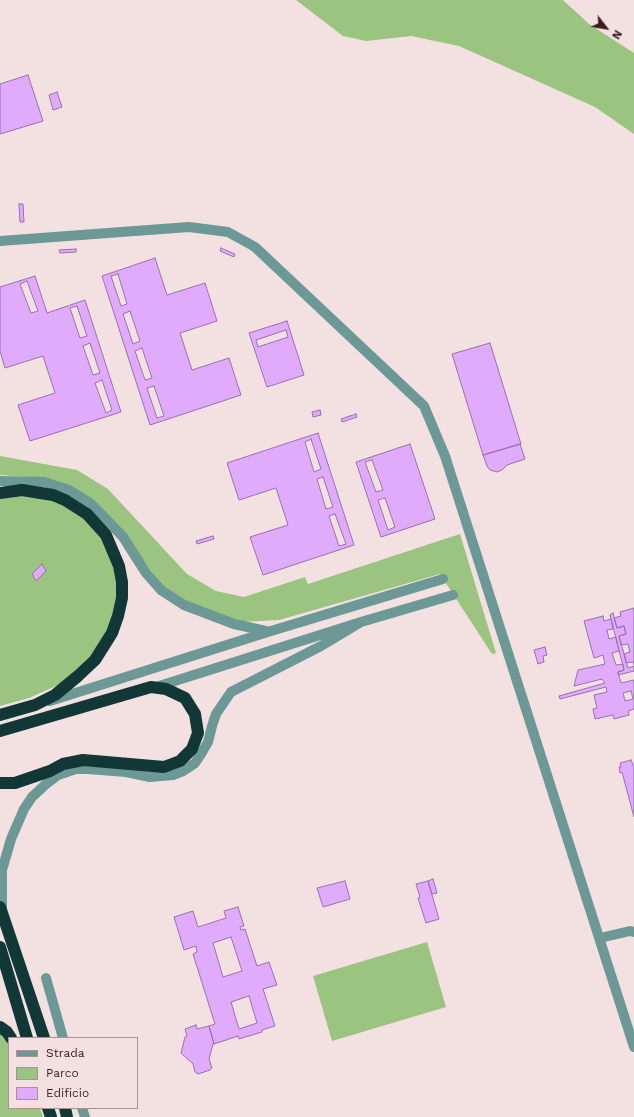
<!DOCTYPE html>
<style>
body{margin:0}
#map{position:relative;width:634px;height:1117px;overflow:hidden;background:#f3e0e1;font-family:"Work Sans",sans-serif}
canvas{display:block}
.legend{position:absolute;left:8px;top:1037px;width:130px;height:72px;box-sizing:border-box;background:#f3e0e1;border:1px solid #aa9193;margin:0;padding:5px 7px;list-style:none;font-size:12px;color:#3d1b1f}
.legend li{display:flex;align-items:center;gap:8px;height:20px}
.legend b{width:20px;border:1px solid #aa9193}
.north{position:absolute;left:586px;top:8px;width:40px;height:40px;-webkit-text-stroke:3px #f3e0e1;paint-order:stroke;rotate:121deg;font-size:11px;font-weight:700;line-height:16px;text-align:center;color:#3d1b1f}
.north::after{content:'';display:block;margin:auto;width:14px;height:18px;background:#3d1b1f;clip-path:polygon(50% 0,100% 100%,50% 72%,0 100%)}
</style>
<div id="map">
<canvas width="634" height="1117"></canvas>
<ul class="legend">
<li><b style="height:5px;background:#6c9896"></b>Strada</li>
<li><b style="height:11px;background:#9bc480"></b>Parco</li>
<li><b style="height:11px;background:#e0abfb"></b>Edificio</li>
</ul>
<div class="north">N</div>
</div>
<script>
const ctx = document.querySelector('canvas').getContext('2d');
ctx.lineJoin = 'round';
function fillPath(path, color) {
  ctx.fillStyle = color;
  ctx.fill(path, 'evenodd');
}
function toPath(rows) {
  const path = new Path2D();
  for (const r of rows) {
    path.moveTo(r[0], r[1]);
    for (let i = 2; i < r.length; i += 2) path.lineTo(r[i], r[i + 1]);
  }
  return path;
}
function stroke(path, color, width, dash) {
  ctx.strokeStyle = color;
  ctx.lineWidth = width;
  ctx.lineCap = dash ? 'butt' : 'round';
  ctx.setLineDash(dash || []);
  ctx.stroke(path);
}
fillPath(toPath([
 [296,0,563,0,589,24,634,53,634,134,595,107,459,46,411,36,366,41,343,36],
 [0,456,77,470,108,489,187,574,216,591,244,597,305,577,308,584,460,534,496,653,492,654,440,574,279,620,240,622,205,613,162,585,105,512,38,478,0,475],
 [21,494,51,498,76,511,96,528,112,558,118,592,110,629,87,663,58,685,29,698,0,706,0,498],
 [427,942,446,1007,332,1041,313,976],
 [0,1032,9,1039,9,1108,40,1108,43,1117,0,1117]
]), '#9bc480');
const building = toPath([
 [28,75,43,121,0,134,0,84,28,75],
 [57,92,62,107,53,110,49,95,57,92],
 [19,204,23,204,24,222,20,222,19,204],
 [221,248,235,254,234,257,220,251,221,248],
 [76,249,76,252,60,253,59,250,76,249],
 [155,258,167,295,205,283,217,321,180,333,192,370,229,358,241,395,150,425,102,276,155,258],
 [118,274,127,304,121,306,111,276,118,274],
 [130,311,140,341,133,344,123,314,130,311],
 [142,348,152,378,145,380,135,351,142,348],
 [154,386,164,416,157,418,147,388,154,386],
 [35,276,47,313,85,300,121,412,30,441,18,405,55,393,43,356,5,368,0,351,0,287,35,276],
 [27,281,38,311,31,313,20,284,27,281],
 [77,306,87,336,80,338,70,308,77,306],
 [90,343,100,373,93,375,83,346,90,343],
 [102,380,112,410,106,413,95,383,102,380],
 [287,321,304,375,267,387,249,333,287,321],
 [286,330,288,337,258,347,256,340,286,330],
 [490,343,521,444,483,455,452,354,490,343],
 [320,410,321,415,313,417,312,412,320,410],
 [356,414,357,417,342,422,341,419,356,414],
 [318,433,354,545,263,575,250,537,288,525,276,488,239,500,227,463,318,433],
 [311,439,321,469,314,472,305,442,311,439],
 [323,477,333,507,326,509,317,479,323,477],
 [335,514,346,544,339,546,329,516,335,514],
 [410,444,435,519,381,537,356,462,410,444],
 [372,460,383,490,376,492,365,462,372,460],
 [385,498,395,527,388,530,378,500,385,498],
 [520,444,525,459,507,465,502,470,497,472,490,470,487,466,483,455,520,444],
 [213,536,214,539,197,544,196,541,213,536],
 [42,564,46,571,36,581,32,574,42,564],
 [634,608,634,665,633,662,626,663,624,654,630,652,628,644,621,645,619,636,626,634,624,626,617,628,614,618,621,616,620,612,634,608],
 [613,613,617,628,624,626,626,634,619,636,628,668,634,666,634,671,618,675,618,672,624,670,610,615,613,613],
 [603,616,604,621,611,619,613,629,607,630,609,639,616,637,619,651,612,653,616,665,623,664,624,670,618,672,621,683,634,680,634,709,628,711,629,715,614,719,613,715,595,719,593,709,597,708,594,695,607,692,606,687,560,699,559,696,605,683,602,679,574,686,578,670,605,664,603,655,594,658,584,621,603,616],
 [631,691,633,699,625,701,623,693,631,691],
 [545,647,547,655,543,656,544,662,538,664,534,650,545,647],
 [631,760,634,767,634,817,622,772,620,773,619,767,621,767,620,763,631,760],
 [433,879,437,893,432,894,428,881,433,879],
 [345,881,350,899,323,907,317,888,345,881],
 [428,881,439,919,426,923,418,898,420,897,416,884,428,881],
 [238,907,244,926,240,927,241,930,245,929,257,966,269,962,277,985,263,989,275,1026,262,1030,262,1032,239,1039,238,1036,214,1044,209,1026,215,1024,193,954,197,952,196,946,184,950,174,917,193,911,198,927,226,918,224,911,238,907],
 [231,937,242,971,223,977,213,943,231,937],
 [249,996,257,1023,239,1029,231,1002,249,996],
 [196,1025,197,1029,209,1026,214,1044,213,1044,209,1059,212,1068,210,1070,198,1074,195,1072,193,1064,181,1053,185,1037,187,1036,185,1029,196,1025]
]);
fillPath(building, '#e0abfb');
stroke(building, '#9a6fb0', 1);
stroke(toPath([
 [0,241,189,227,228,232,255,247,424,406,445,456,634,1047],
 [0,481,44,482,69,490,90,503,105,518,123,537,146,573,161,590,184,605,234,624,266,631],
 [156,687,361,622,453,595],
 [50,701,271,631,443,579],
 [2,913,2,870,11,839,24,809,32,797,46,784,58,775,76,769,88,769,126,772,150,777,173,775,183,771,195,763,201,754,208,742,212,726,216,714,231,692,321,646,361,622],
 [600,938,630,931,634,932],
 [46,978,63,1038],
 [82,1108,85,1117]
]), '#6c9896', 10);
stroke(toPath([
 [0,493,22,490,53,495,65,500,87,514,106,535,119,566,122,582,122,598,118,616,112,633,95,660,78,676,55,695,35,705,0,715],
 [0,731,151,687,166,689,185,698,195,714,198,733,192,749,180,761,164,767,83,760,63,764,50,771,15,783,0,783],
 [0,907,44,1038],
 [0,947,27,1038],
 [0,1027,7,1032,11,1038],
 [48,1108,51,1117],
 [65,1108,67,1117]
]), '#113737', 12);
</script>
